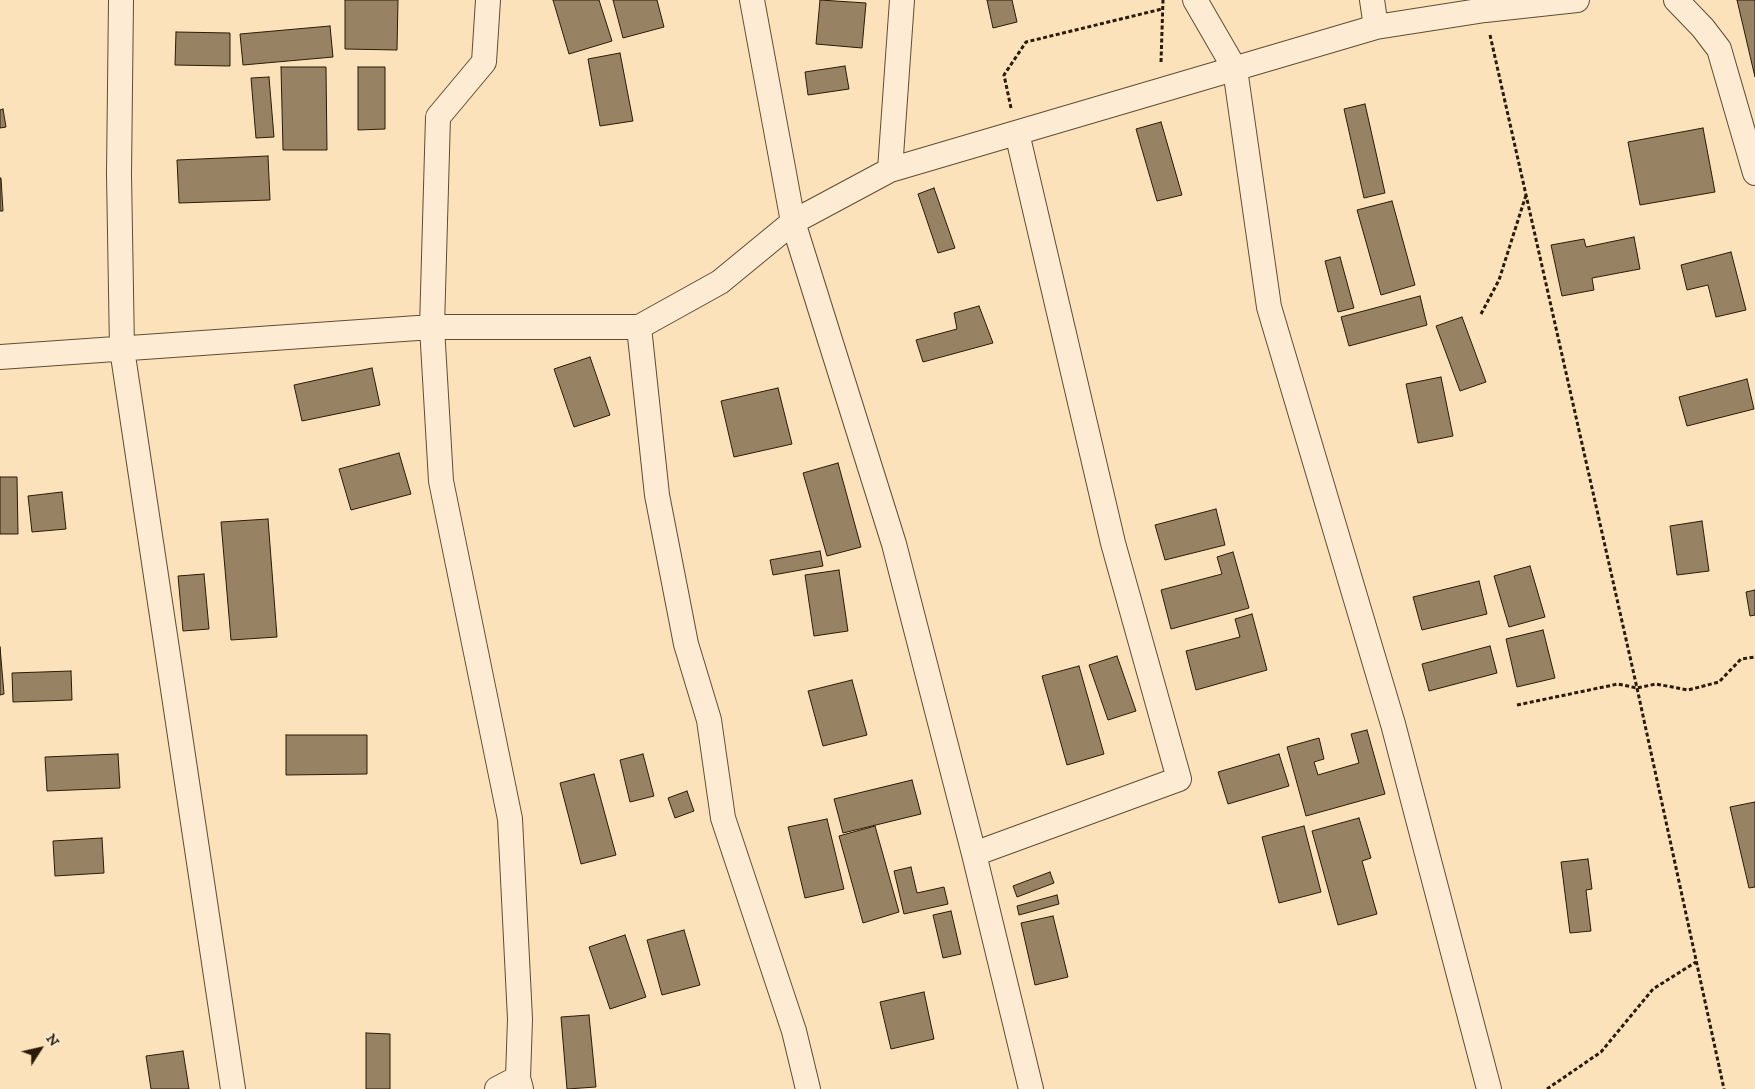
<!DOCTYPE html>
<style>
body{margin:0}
#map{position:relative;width:1755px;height:1089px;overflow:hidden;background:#fce2bb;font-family:"IM FELL DW Pica",serif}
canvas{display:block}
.north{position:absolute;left:15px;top:1024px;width:50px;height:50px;-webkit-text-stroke:4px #fdecd3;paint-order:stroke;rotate:55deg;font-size:14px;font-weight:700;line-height:20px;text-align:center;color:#2a1b06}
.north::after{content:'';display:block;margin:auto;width:18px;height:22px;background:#2a1b06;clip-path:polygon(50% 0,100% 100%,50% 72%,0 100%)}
</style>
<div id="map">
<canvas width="1755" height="1089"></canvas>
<div class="north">N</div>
</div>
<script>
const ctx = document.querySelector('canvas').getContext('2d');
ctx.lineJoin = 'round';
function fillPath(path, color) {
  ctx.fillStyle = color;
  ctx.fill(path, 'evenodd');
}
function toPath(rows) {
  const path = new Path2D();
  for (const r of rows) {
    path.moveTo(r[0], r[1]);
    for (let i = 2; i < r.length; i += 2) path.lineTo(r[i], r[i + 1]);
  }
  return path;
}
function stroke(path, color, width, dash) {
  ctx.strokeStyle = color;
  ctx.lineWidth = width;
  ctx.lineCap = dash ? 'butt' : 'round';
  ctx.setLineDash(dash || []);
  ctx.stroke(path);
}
const building = toPath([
 [345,0,398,0,397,50,345,49,345,0],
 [553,0,599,0,612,41,569,54,553,0],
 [613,0,657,0,664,27,623,38,613,0],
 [820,0,866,3,862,48,816,44,820,0],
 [987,0,1012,0,1017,22,993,28,987,0],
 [1737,0,1755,0,1755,77,1737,0],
 [330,26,333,57,243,65,240,34,330,26],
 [176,32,230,33,230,66,175,65,176,32],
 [620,53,633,121,600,126,588,59,620,53],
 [845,66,849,89,808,95,805,72,845,66],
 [281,67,326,67,327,150,283,150,281,67],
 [358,67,385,67,385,129,358,130,358,67],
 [269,77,274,137,256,138,251,78,269,77],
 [1365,104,1385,193,1364,198,1344,109,1365,104],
 [3,109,6,127,0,128,0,110,3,109],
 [1161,122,1182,195,1157,201,1136,129,1161,122],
 [1703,128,1715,192,1640,205,1628,142,1703,128],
 [268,156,270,200,179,203,177,160,268,156],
 [0,178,1,178,3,211,0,211,0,178],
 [934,188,955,248,938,253,918,194,934,188],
 [1392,201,1415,285,1381,295,1357,210,1392,201],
 [1634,237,1640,269,1592,278,1594,290,1562,296,1551,245,1584,239,1586,247,1634,237],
 [1731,252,1746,310,1716,317,1708,285,1687,290,1681,265,1731,252],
 [1340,257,1354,308,1338,312,1325,261,1340,257],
 [1420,296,1427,325,1349,346,1341,317,1420,296],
 [979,306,993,343,923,362,916,340,957,329,954,313,979,306],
 [1462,317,1486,382,1460,391,1436,326,1462,317],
 [590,357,610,415,574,427,554,369,590,357],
 [372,368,380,405,302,421,294,385,372,368],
 [1441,377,1453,436,1418,443,1406,384,1441,377],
 [1747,379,1754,409,1687,426,1679,397,1747,379],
 [778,388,792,444,734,457,721,401,778,388],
 [399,453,411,494,351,510,339,469,399,453],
 [838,463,861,547,827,556,803,473,838,463],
 [0,477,17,477,18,534,0,534,0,477],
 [62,492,66,529,32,532,28,496,62,492],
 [1216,509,1225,545,1165,560,1155,525,1216,509],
 [268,519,277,637,231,640,221,522,268,519],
 [1702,521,1709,571,1677,575,1670,526,1702,521],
 [820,551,823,566,773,575,770,560,820,551],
 [1233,552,1249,608,1171,629,1161,590,1222,574,1217,557,1233,552],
 [1530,566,1545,617,1509,627,1494,576,1530,566],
 [839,570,848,631,814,636,805,575,839,570],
 [204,574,209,629,183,631,178,576,204,574],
 [1479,581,1487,614,1422,630,1413,597,1479,581],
 [1755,590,1755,615,1750,616,1746,592,1755,590],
 [1252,614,1267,670,1196,690,1186,651,1240,637,1235,619,1252,614],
 [1543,630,1555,678,1517,687,1506,639,1543,630],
 [1490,646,1497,673,1429,691,1422,664,1490,646],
 [0,647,4,694,0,695,0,647],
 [1117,656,1136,711,1108,720,1089,665,1117,656],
 [1079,666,1104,754,1067,765,1042,676,1079,666],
 [71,671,72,700,13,702,12,673,71,671],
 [852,680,867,735,823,746,808,691,852,680],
 [1367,730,1385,794,1306,816,1287,747,1319,738,1324,759,1314,762,1318,775,1359,763,1351,734,1367,730],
 [286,735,367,735,367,774,286,775,286,735],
 [118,754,120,788,47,791,45,757,118,754],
 [643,754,654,796,630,802,620,760,643,754],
 [1279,754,1289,786,1228,804,1218,772,1279,754],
 [594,774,616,855,581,864,560,783,594,774],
 [912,780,921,814,843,833,834,799,912,780],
 [687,791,694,811,675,818,668,798,687,791],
 [1755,802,1755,887,1749,888,1730,807,1755,802],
 [1359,818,1371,858,1362,861,1377,914,1338,925,1312,831,1359,818],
 [827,819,844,889,805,898,788,827,827,819],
 [875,826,899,912,863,923,839,836,875,826],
 [1304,826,1321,892,1279,903,1262,837,1304,826],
 [102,838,104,873,55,876,53,841,102,838],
 [1588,859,1592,889,1586,890,1591,931,1570,933,1561,862,1588,859],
 [911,867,917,893,944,887,948,904,904,914,894,871,911,867],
 [1050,872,1054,883,1017,897,1013,886,1050,872],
 [1057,895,1059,904,1019,915,1017,906,1057,895],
 [951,911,961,954,943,958,933,915,951,911],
 [1053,916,1068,977,1035,985,1021,923,1053,916],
 [684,930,700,985,662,995,647,940,684,930],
 [625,935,646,997,610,1009,589,947,625,935],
 [924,992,934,1039,891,1049,880,1002,924,992],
 [589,1015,596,1087,567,1089,561,1017,589,1015],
 [366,1033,390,1034,390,1089,366,1089,366,1033],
 [183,1051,189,1089,151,1089,146,1056,183,1051]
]);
fillPath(building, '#978264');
stroke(building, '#2a1b06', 1);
const minor = toPath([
 [121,0,119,174,122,349,233,1089],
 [488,0,484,62,438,117,432,327,441,481,510,819,520,1019,518,1078,521,1089],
 [752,0,793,222,894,544,974,854,1031,1089],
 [1195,0,1235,69,1269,307,1393,724,1489,1089],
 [1372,0,1376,27],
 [1676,0,1703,28,1719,49,1755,173],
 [890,170,902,0],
 [639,327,657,495,686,644,709,720,723,818,794,1031,808,1089],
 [0,357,432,327,639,327,720,282,793,222,890,170,1376,27,1485,10,1577,0],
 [974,854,1179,779,1113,543,1017,133],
 [497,1089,518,1078]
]);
stroke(minor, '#5e4d33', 26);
stroke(toPath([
 [1490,35,1637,688,1724,1089],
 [1161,62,1163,0],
 [1011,108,1004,75,1026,42,1162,9],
 [1481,314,1499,280,1526,195],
 [1517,705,1618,684,1637,688,1656,684,1688,690,1719,682,1741,659,1755,657],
 [1547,1089,1601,1052,1653,989,1696,962]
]), '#2a1b06', 3, [4, 2.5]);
stroke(minor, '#fdecd3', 24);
</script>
